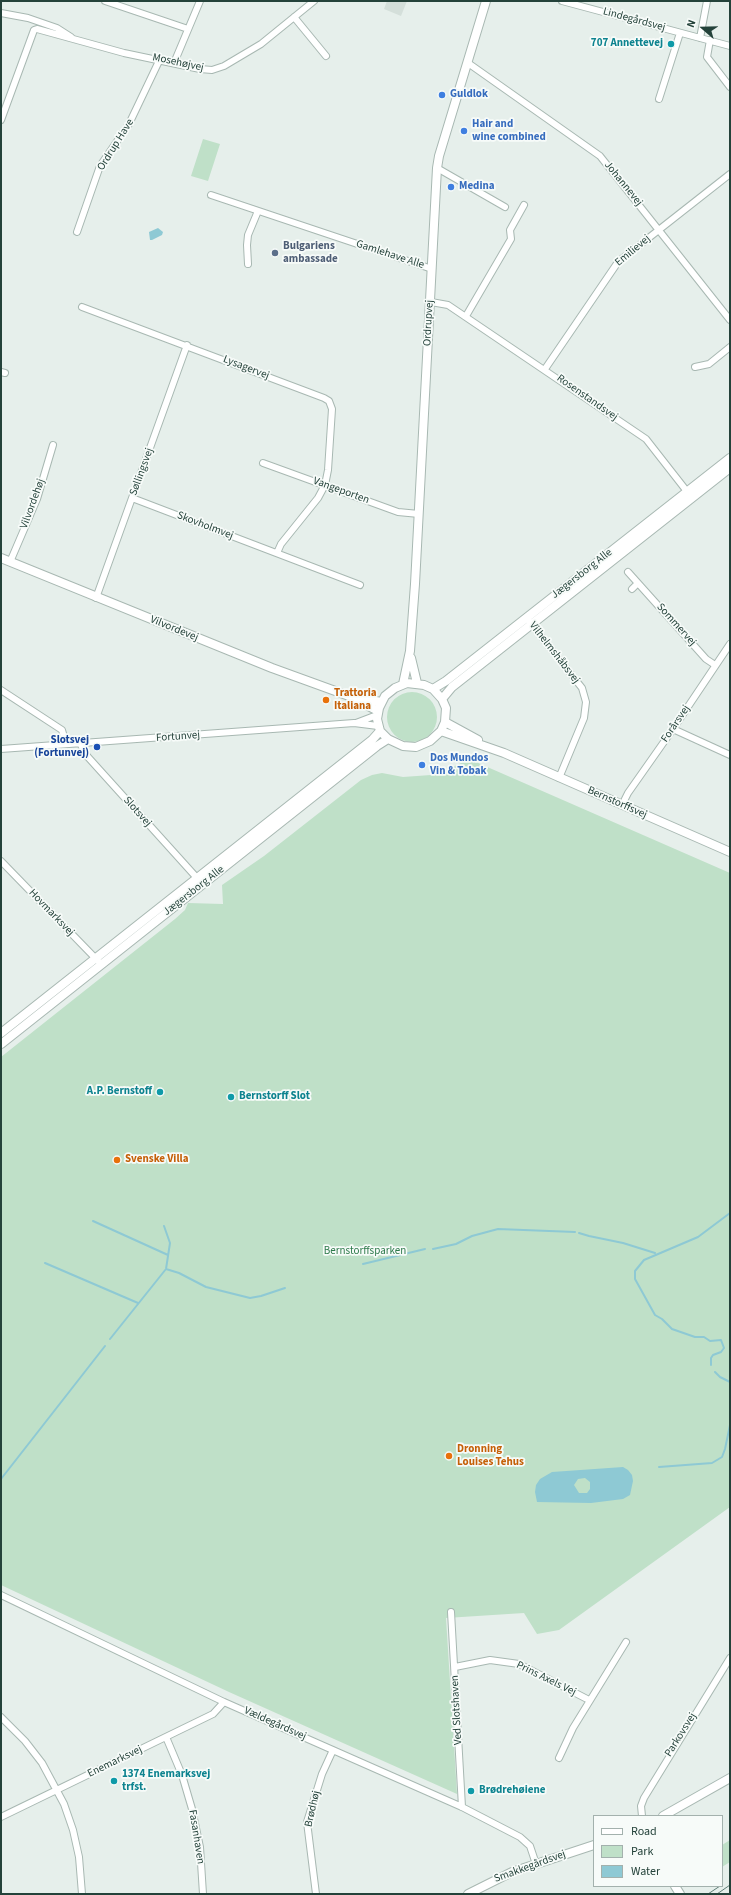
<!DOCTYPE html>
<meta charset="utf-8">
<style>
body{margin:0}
#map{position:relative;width:731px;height:1895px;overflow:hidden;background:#e6efeb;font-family:"Source Sans 3",sans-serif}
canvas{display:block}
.frame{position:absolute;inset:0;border:2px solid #24423a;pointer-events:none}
.legend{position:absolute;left:593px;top:1815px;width:130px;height:72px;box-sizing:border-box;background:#f7fbf9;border:1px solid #a3b1ad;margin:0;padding:5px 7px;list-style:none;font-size:12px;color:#24423a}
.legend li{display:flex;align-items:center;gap:8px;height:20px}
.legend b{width:20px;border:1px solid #a3b1ad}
.north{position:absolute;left:683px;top:8px;width:40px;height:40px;-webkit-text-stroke:3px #f7fbf9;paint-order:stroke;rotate:290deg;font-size:11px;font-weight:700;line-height:16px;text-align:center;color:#24423a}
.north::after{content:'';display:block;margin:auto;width:14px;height:18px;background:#24423a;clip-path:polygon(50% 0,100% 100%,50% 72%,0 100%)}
</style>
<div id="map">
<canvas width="731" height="1895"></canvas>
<div class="frame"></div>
<ul class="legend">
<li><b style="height:5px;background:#fff"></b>Road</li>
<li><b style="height:11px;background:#bfe0c8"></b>Park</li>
<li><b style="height:11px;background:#8ec9d4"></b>Water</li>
</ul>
<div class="north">N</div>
</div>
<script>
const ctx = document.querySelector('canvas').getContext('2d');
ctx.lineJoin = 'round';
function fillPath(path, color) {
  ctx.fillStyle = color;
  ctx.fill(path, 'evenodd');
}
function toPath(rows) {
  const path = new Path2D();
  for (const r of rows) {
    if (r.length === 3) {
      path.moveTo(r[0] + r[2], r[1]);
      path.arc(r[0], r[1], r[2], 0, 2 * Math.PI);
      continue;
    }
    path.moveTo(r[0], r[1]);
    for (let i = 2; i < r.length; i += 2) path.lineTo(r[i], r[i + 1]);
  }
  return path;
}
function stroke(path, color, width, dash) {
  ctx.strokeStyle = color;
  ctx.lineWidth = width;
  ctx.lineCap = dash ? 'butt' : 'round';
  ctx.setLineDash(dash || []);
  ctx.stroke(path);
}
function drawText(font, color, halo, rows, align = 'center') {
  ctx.font = font + ' "Source Sans 3",sans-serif';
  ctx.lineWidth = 3.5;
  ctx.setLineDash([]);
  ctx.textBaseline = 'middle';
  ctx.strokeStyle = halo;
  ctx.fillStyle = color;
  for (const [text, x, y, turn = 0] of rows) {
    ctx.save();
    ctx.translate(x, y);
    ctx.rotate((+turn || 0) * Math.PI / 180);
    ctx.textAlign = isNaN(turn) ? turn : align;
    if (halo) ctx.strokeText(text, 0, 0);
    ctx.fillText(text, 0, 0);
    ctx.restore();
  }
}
fillPath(toPath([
 [387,1,407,1,401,16,384,9]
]), '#d4dfda');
fillPath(toPath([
 [203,139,220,144,208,181,191,176],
 [412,717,25],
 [469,759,730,873,730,1507,559,1630,537,1634,524,1613,446,1618,457,1794,229,1692,1,1585,1,1057,175,919,185,910,188,903,223,904,222,885,264,856,361,780,372,775,382,773,403,777,431,775,445,771],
 [730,1840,730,1862,722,1867,722,1845]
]), '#bfe0c8');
fillPath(toPath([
 [158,228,163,232,162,235,152,240,150,240,149,232],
 [623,1467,628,1470,632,1475,633,1481,630,1495,623,1499,591,1503,537,1502,535,1492,536,1485,540,1479,552,1472],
 [585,1478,590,1482,590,1489,587,1493,579,1493,574,1485,578,1479]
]), '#8ec9d4');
stroke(toPath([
 [93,1221,168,1255],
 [579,1233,589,1236,623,1243,655,1253],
 [433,1249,456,1244,472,1236,498,1229,575,1232],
 [45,1263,138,1303],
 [363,1264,425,1249],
 [166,1269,179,1273,206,1287,250,1298,261,1296,285,1288],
 [110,1339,166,1269,170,1243,164,1226],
 [711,1365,711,1358,713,1355,721,1352,724,1348,721,1340,710,1341,704,1337,695,1337,672,1329,662,1319,655,1315,635,1279,635,1271,644,1260,698,1237,730,1213],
 [715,1372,720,1377,730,1382],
 [659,1467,712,1463,722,1457,725,1449,730,1425],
 [1,1479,105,1346]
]), '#8ec9d4', 2);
const minor = toPath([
 [105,1,188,29],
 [562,1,730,46],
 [1,13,28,18,57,28,71,37],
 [294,17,326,56],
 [700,38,707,1],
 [710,40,707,57,730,87],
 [174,63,200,1],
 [468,63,600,156,730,320],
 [659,99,680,33],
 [1,120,34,30,37,29,124,53,200,69,212,70,224,66,261,44,314,1],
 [437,168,505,207],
 [211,195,432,269],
 [77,232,100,166,129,124,160,59],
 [248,264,247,245,248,235,258,211],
 [431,302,448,305,646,439,689,494],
 [82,307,324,398,329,401,332,409,328,470,325,485,318,498,281,544,277,553],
 [466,316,511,239,510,230,524,205],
 [695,367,709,364,730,347],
 [545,369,618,262,730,174],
 [1,372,5,373],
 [263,463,398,512,419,514],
 [132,498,360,585],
 [10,562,37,499,53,445],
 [628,572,706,659,715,665],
 [632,589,638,583],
 [96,598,187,345],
 [529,621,582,688,586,702,584,718,559,778],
 [1,690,62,730,66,744],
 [356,723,377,715],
 [673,729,730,755],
 [80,743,87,756,197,878],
 [1,749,354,723,378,726],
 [622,805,628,793,673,729,730,644],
 [1,861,101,964],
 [1,1595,224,1702,462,1807,520,1837,530,1846,536,1864],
 [451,1612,462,1807],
 [455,1667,490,1660,519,1664,589,1700],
 [1,1717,25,1741,42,1763,64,1804,73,1830,79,1857,82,1894],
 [166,1737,182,1775,192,1809,200,1847,203,1894],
 [559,1758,573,1728,626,1642],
 [642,1816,641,1806,644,1798,730,1658],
 [1,1817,213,1714,224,1702],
 [316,1894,307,1822,322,1774,333,1750]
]);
const tertiary = toPath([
 [1,558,272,668,349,696,378,711],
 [411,658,417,683],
 [407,683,424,685,433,689,442,699,446,708,445,722,441,731,430,741,416,747,403,746,388,739,380,731,377,719,379,708,385,696,395,688,407,683],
 [403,684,410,651,415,584,437,168,439,156,486,1],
 [433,689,446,681,730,458],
 [360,698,381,702],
 [442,699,452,687,730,468],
 [445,722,478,740],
 [441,731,504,753,730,852],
 [1,1033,372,740,380,731],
 [1,1044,377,746,388,739],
 [663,1816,730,1778],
 [675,1886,680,1894],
 [468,1894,512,1872,594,1845]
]);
stroke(minor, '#a8b8b2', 8);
stroke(tertiary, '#a8b8b2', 10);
stroke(minor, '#fff', 6);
stroke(tertiary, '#fff', 8);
stroke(toPath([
 [708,1894,720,1886],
 [717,1894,730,1885]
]), '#5f7d75', 1);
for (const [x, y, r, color] of [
 [671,44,4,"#0f9aa8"],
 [442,95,4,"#3f7fe0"],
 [464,131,4,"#3f7fe0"],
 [451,187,4,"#3f7fe0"],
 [275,253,4,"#5c6f8a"],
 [326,700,4,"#e8710a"],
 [97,747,4,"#1a4fb4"],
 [422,765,4,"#3f7fe0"],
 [160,1092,4,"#0f9aa8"],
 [231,1097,4,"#0f9aa8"],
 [117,1160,4,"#e8710a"],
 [449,1456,4,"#e8710a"],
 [114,1781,4,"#0f9aa8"],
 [471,1791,4,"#0f9aa8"]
]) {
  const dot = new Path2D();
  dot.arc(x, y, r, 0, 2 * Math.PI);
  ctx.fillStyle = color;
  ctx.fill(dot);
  stroke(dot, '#f7fbf9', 1.5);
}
drawText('11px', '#24423a', '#f7fbf9', [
 ["Lindegårdsvej",634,20,15],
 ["Mosehøjvej",178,63,12],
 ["Ordrup Have",116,145,-58],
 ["Johannevej",623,184,51],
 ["Emilievej",633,251,-40],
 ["Gamlehave Alle",390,255,18],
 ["Ordrupvej",429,323,-87],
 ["Lysagervej",246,368,21],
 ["Rosenstandsvej",587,398,35],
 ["Søllingsvej",142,472,-70],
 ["Vangeporten",341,491,20],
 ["Vilvordehøj",33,504,-70],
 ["Skovholmvej",205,526,21],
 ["Jægersborg Alle",582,574,-38],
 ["Sommervej",676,625,48],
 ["Vilvordevej",174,629,22],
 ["Vilhelmshåbsvej",554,653,52],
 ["Forårsvej",676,724,-56],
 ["Fortunvej",178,737,-4],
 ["Bernstorffsvej",617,803,24],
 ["Slotsvej",137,812,48],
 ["Jægersborg Alle",194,891,-38],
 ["Hovmarksvej",51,913,46],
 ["Prins Axels Vej",546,1679,26],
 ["Ved Slotshaven",457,1710,-93],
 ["Vældegårdsvej",275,1724,24],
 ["Parkovsvej",681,1735,-58],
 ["Enemarksvej",115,1762,-26],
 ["Brødhøj",313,1809,-77],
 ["Fasanhaven",196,1837,81],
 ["Smakkegårdsvej",530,1867,-20]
]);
drawText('bold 11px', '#0d838f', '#f7fbf9', [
 ["707 Annettevej",663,44,"right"],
 ["A.P. Bernstoff",152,1092,"right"],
 ["Bernstorff Slot",239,1097],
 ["1374 Enemarksvej",122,1775],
 ["trfst.",122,1788],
 ["Brødrehøiene",479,1791]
], 'left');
drawText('bold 11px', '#366cbe', '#f7fbf9', [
 ["Guldlok",450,95],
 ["Hair and",472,125],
 ["wine combined",472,138],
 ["Medina",459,187],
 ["Dos Mundos",430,759],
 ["Vin & Tobak",430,772]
], 'left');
drawText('bold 11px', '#4e5e75', '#f7fbf9', [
 ["Bulgariens",283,247],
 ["ambassade",283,260]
], 'left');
drawText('bold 11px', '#c56008', '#f7fbf9', [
 ["Trattoria",334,694],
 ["Italiana",334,707],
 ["Svenske Villa",125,1160],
 ["Dronning",457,1450],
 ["Louises Tehus",457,1463]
], 'left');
drawText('bold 11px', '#164399', '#f7fbf9', [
 ["Slotsvej",89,741],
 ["(Fortunvej)",89,754]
], 'right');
drawText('11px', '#2d7a4b', '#f7fbf9', [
 ["Bernstorffsparken",365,1252]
]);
</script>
